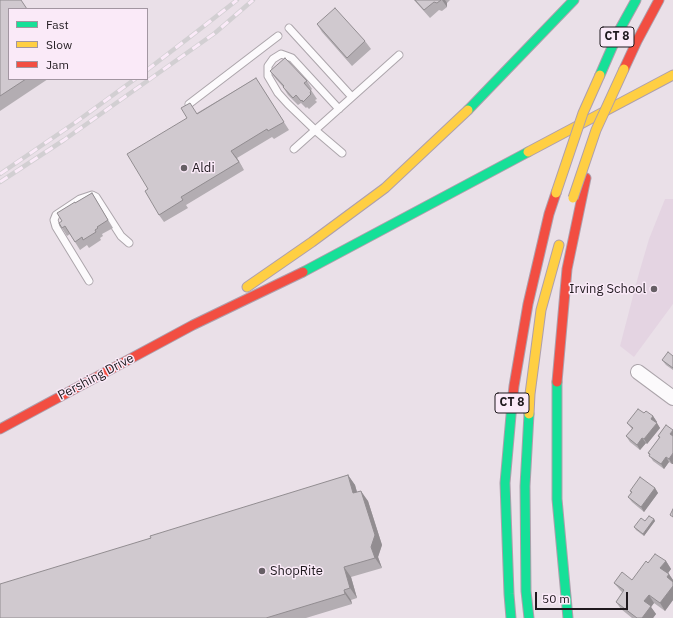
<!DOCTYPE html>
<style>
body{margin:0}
#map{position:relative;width:673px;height:618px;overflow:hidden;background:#eae0e8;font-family:"IBM Plex Sans",sans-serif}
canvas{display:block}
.legend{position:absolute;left:8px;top:8px;width:140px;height:72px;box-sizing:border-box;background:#faeaf8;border:1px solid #a296a1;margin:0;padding:5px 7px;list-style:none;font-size:12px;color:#1f191e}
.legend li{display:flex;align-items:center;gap:8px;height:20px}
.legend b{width:20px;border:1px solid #a296a1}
.scale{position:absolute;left:535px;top:592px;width:93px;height:18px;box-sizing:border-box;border:2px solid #1f191e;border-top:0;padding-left:5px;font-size:12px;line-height:14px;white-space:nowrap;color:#1f191e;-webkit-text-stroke:3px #faeaf8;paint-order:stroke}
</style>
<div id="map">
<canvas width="673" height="618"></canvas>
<ul class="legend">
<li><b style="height:5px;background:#16e098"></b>Fast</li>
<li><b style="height:5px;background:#ffcf43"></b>Slow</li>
<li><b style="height:5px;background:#f24e42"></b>Jam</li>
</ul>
<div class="scale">50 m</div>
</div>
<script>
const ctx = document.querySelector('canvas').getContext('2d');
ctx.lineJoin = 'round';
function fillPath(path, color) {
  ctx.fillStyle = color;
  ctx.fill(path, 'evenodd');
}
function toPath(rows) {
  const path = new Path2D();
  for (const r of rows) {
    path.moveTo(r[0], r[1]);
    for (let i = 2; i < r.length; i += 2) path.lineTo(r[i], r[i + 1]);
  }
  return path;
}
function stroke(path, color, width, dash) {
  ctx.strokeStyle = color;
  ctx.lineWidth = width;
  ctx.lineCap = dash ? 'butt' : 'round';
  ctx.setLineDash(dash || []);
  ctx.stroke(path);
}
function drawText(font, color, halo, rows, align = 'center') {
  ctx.font = font + ' "IBM Plex Sans",sans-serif';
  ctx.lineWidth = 3;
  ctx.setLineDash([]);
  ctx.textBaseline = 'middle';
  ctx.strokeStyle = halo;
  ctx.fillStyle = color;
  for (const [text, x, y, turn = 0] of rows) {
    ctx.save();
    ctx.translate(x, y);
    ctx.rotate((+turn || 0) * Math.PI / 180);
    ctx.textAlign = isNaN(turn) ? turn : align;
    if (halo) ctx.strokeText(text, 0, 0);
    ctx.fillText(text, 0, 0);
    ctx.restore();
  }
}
fillPath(toPath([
 [665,199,673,199,673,304,634,357,620,346,639,273,649,239]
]), '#e4d4e2');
const lane = toPath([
 [289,28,352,97],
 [189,104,278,36],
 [339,109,292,58,281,54,273,59,268,66,268,76,278,93,288,104,315,130,342,153],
 [294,149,399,55],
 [89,281,56,227,54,220,56,215,80,199,92,195,96,197,121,236,129,243]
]);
const street = toPath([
 [638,372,673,398]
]);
const fast = toPath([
 [600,75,620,29,636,0],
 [468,110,574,0],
 [303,272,528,152],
 [557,382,557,499,568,618],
 [529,414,525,486,526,591,529,618],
 [511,618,509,594,505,483,512,404]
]);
const slow = toPath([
 [528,152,673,75],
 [247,287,312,242,385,188,468,110],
 [529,414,530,394,541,310,559,245]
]);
const jam = toPath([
 [624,69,637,41,659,0],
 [193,325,303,272],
 [557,382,567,269,586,178],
 [512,404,514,386,528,304,549,214,556,193],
 [0,429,193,325]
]);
stroke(lane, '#aca5ab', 9);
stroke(street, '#aca5ab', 16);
stroke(fast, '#ae9fac', 11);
stroke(slow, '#ae9fac', 11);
stroke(jam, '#ae9fac', 11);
stroke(lane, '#fcfafc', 7);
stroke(street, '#fcfafc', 14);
stroke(fast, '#16e098', 9);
stroke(slow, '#ffcf43', 9);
stroke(jam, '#f24e42', 9);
const rail = toPath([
 [147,70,199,30,237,0],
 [0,174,76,122,135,79],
 [0,182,64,140,215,33,253,0]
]);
stroke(rail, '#d2cfd2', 4.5);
stroke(rail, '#faeaf8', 3, [9]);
const slowBridge = toPath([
 [556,193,583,113,600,75],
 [573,198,596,130,624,69]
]);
stroke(slowBridge, '#ae9fac', 11, []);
stroke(slowBridge, '#ffcf43', 9);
fillPath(toPath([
 [0,0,9,79,48,79,0,111],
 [414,0,450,0,447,3,447,7,442,11,439,10,430,18],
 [317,24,365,41,371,49,352,66,322,32],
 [270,71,307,81,312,89,311,90,317,99,315,100,317,102,309,109,307,107,306,108,301,103,298,105,288,95,283,87,276,79],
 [256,78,289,130,274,139,272,137,237,158,244,170,186,205,188,208,164,222,159,215,148,189,187,118,197,113],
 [92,193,113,228,102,234,103,236,100,238,101,240,89,248,87,245,80,250,70,234,67,236,62,228,62,221,75,203],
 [673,356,673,370,666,365,662,360],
 [644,413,653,416,657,422,656,422,660,428,647,444,646,443,640,450,630,442,626,436,632,429,627,423],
 [666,425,672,464,669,462,664,469,653,461,648,453,659,438,658,436],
 [348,475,355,485,357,492,368,501,382,545,378,557,382,568,351,577,357,598,351,600,352,604,306,618,0,618,151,538],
 [655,488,658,493,644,512,632,502,628,497,631,493,630,491],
 [654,519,655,521,644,536,636,530,634,527,645,521],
 [666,561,671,569,668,573,673,580,673,600,665,611,654,603,651,607,656,614,653,618,632,618,621,609,616,602,623,593,620,590,614,583,632,580,648,563]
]), '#b3adb2');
fillPath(toPath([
 [442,0,445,0,447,3,447,7],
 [231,151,237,158,244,170,239,162],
 [653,416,657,422,655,424,651,419],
 [657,423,660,428,647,444,644,439],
 [673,430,673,437,670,434],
 [642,438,646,443,640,450,637,445],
 [673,453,673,464,672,464,669,459],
 [666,457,669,462,664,469,661,464],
 [348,475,355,485,360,503,353,493],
 [655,488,658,493,644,512,641,507],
 [361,491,368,501,382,545,378,557,382,568,375,558,371,547],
 [654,519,655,521,644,536,643,534],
 [666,561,671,569,666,576,660,568],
 [344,567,351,577,357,598,350,588],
 [669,574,673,580,673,583,667,577],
 [673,586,673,600,665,611,660,603],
 [344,590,351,600,352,604,345,594],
 [649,595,654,603,651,607,656,614,653,618,642,618,644,601]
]), '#928d91');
const building = toPath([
 [0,0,21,0,27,9,9,9,9,79,26,79,0,96,0,0],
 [415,0,441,0,437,3,434,2,424,10,415,0],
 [335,8,365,41,347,58,317,24,335,8],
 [285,58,307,81,304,83,311,91,310,93,311,94,303,102,302,100,301,101,296,95,293,98,283,87,284,86,270,71,285,58],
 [256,78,284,122,268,131,267,129,231,151,239,162,181,197,183,200,159,215,145,191,148,189,127,154,187,118,181,108,190,103,197,114,256,78],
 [92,193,108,220,97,227,98,228,95,230,96,232,83,240,82,237,75,242,65,226,62,228,59,223,62,221,57,213,75,202,75,203,92,193],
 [668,352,673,356,673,368,662,360,668,352],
 [638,409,644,413,646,411,653,416,651,419,657,423,644,439,642,438,637,445,626,436,633,428,627,423,638,409],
 [666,425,673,430,670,434,673,436,673,453,669,459,666,457,661,464,649,456,650,454,648,453,660,437,658,436,666,425],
 [348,475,353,493,361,491,375,535,371,547,375,558,344,567,350,588,344,590,345,594,266,618,0,618,0,584,151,538,150,536,348,475],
 [640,477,655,488,641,507,628,497,632,492,630,491,640,477],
 [673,509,673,517,670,515,673,509],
 [649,516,654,519,643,534,634,527,641,518,645,521,649,516],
 [655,554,666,561,660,568,669,574,667,577,673,582,673,586,660,603,649,595,644,601,651,606,642,618,637,618,616,602,624,590,614,583,622,572,632,580,646,561,648,563,655,554]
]);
fillPath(building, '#d0c9cf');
stroke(building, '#928d91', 1);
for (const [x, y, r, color] of [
 [184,168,4,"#665f65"],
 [654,289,4,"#665f65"],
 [262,571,4,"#665f65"]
]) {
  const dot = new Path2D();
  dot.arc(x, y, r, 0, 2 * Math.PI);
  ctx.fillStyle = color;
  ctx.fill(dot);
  stroke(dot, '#faeaf8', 1.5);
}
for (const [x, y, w] of [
 [617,37,34],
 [512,403,34]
]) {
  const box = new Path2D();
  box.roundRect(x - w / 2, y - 10, w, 20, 3);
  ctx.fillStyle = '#faeaf8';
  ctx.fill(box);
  stroke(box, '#1f191e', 1);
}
drawText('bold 12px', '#1f191e', null, [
 ["CT 8",617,37],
 ["CT 8",512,403]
]);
drawText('13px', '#1f191e', '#faeaf8', [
 ["Aldi",192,168],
 ["Irving School",646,289,"right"],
 ["ShopRite",270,571]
], 'left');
drawText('13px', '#1f191e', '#faeaf8', [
 ["Pershing Drive",96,377,-28]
]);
</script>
